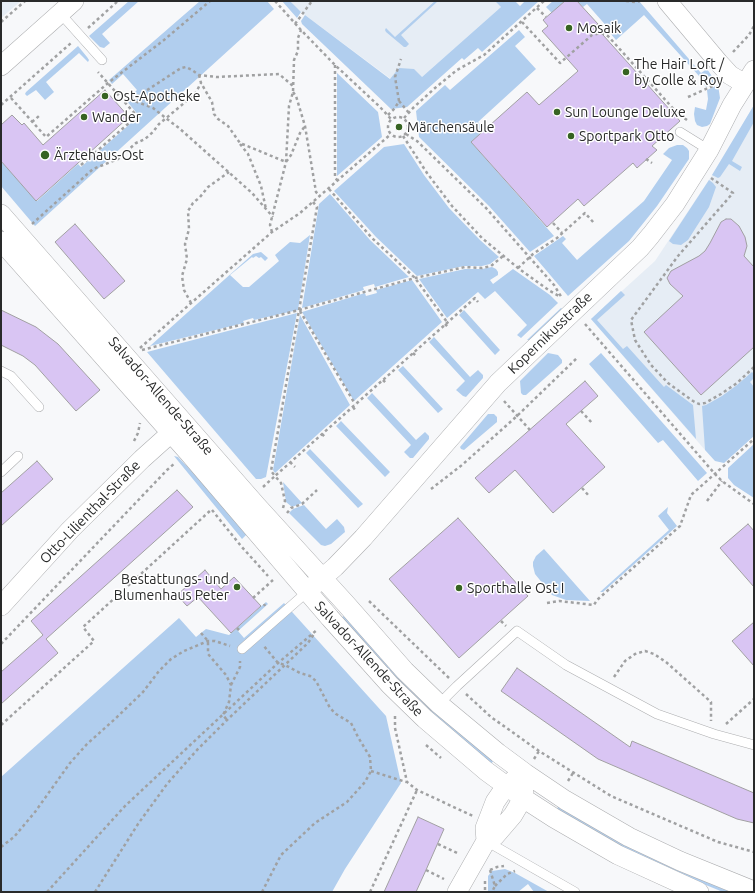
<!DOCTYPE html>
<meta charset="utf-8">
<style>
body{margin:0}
#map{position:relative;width:755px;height:893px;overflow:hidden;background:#f7f8fa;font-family:Ubuntu,sans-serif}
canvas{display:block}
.frame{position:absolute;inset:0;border:2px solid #292a2a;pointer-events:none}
</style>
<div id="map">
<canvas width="755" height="893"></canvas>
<div class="frame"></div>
</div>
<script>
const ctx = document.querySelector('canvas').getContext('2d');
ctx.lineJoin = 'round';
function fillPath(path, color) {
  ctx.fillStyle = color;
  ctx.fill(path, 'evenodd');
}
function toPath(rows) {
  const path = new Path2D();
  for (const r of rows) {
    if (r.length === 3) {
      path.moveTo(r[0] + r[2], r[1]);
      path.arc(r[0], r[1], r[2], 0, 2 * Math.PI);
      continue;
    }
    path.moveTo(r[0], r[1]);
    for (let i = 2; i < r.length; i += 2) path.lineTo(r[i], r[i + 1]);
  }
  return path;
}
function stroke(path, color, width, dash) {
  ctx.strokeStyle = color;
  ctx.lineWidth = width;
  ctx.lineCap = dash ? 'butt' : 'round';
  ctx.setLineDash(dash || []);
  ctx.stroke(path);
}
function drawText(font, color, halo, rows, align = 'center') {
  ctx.font = font + ' Ubuntu,sans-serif';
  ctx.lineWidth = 3;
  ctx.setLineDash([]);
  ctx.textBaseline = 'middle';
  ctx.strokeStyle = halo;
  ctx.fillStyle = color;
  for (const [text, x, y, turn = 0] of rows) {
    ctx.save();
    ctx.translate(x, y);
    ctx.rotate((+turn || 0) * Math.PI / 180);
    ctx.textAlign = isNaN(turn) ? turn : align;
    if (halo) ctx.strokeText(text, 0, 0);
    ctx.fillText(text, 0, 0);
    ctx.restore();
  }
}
fillPath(toPath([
 [1,1,21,1,1,18],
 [290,1,495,1,501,7,422,77,391,79,297,9],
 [754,105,754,407,705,450,591,319,655,261,722,160]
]), '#e6edf5');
fillPath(toPath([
 [129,1,139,1,102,34,110,43,104,48,100,47,89,36],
 [200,1,267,1,274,9,35,226,1,186,1,161,37,201,78,164,81,167,139,116,126,100,137,90,123,74,112,84,109,80],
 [282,1,290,1,301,12,297,18],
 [435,1,438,1,401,35,409,44,406,47,404,47,386,32,385,30,386,28,395,37],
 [495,1,515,1,520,6,525,1,539,1,482,52,478,48,464,60,462,58,407,107,391,109,302,24,301,21,305,15,390,79,399,68,414,69,422,77,501,7],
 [553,1,565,1,552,13,546,7],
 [577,1,639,1,701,73,707,69,716,82,706,87,699,76,644,15,616,40,610,33,606,32,609,29,587,4,583,7],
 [519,30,525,37,515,46,536,69,478,122,485,130,471,142,554,236,530,252,489,206,419,137,416,111,445,85,450,90],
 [78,46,87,57,89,60,88,62,79,53,46,82,54,92,45,100,36,90,27,96,25,94,26,92],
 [337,73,378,112,382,137,337,176],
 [718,85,720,98,710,124,707,126,702,127,697,125,695,121,694,114,695,107,706,110,708,99,707,90],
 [754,105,754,122,732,161,742,167,740,171,729,164,720,177,718,178,712,175],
 [404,144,424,175,449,208,480,240,499,257,490,264,482,266,464,266,417,276,376,237,334,191,384,147],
 [677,145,683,145,687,148,689,151,689,159,657,206,629,241,568,296,534,256,563,236,566,239,562,243,577,260,644,201,672,160,663,154,669,148],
 [709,180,713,183,716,187,709,207,688,240,681,245,673,244,669,241],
 [330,194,370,240,409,277,375,287,374,284,363,287,364,290,302,308,319,204],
 [310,235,298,310,254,320,253,318,243,321,244,323,150,346,253,254,261,252,268,258,265,261,261,257,259,258,256,256,253,258,252,257,230,275,243,287,249,287,279,261,275,255,290,242,300,243],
 [492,267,496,269,498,272,498,275,490,280,493,284,513,269,550,295,558,303,521,338,517,335,527,325,495,291,485,299,478,292,447,318,419,279,465,269,482,269],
 [412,280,442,322,354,401,302,312,365,293,366,296,377,293,376,290],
 [621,291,625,295,597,320,623,349,627,346,664,387,666,385,693,405,696,439,591,319],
 [561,308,566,312,536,340,527,340],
 [464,310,500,350,495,355,459,315],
 [297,313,266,477,261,479,256,479,147,352],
 [300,315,350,405,275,473,273,470],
 [434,337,470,377,478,370,483,375,483,378,466,397,463,396,456,390,465,381,429,342],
 [548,353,558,355,562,360,562,363,526,395,523,395,521,393,520,381],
 [601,353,707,473,698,481,663,440,658,443,589,364],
 [403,366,443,409,438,413,398,370],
 [752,372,754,374,754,378,750,382,754,387,754,436,724,463,715,461,705,450,702,406,706,405,722,396,737,385],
 [372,393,416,440,425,432,429,436,429,439,413,458,410,458,404,452,411,445,367,398],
 [488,414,494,414,497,417,497,422,464,450,461,449,460,447],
 [341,421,390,472,385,477,336,426],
 [754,444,754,498,734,485,728,478,728,468],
 [310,449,363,504,358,508,306,453],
 [174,456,178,457,204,484,247,534,242,539],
 [283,482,302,503,292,507,286,502],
 [304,505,326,529,337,519,344,527,345,532,331,544,325,546,321,545,289,513,293,509],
 [668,507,667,513,677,526,603,592,600,592,669,530,658,516],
 [544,549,590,601,566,600,552,595,535,574,533,566,533,562,536,556],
 [266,602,268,604,238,631,244,638,284,603,386,716,401,783,345,869,332,892,1,892,1,777,179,618,196,637,206,629,229,635],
 [345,615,494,760,491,764,431,713,397,680,341,618],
 [559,805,736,892,723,892,674,872,623,848,557,809],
 [505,869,515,873,549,892,534,892,528,884,518,892,488,892,488,876,492,871]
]), '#b1ceee');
const building = toPath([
 [565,1,577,1,598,24,595,26,680,121,652,146,657,150,637,168,633,163,584,206,578,199,547,227,471,142,527,92,539,105,578,71,542,31,548,26,543,20,565,1],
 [105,90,129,117,36,201,1,161,1,125,12,115,22,125,24,123,43,145,105,90],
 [726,219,731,219,739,226,745,237,747,246,744,256,754,267,754,347,701,395,644,332,683,296,670,284,667,278,671,271,699,256,705,251,710,243,721,222,726,219],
 [75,224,125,281,104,299,55,242,75,224],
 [1,310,36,327,58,344,100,390,76,411,35,365,23,356,1,345,1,310],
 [585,381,598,396,566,424,605,467,553,513,515,470,489,493,475,478,585,381],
 [37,461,53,479,1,526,1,493,37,461],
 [177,490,193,507,46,639,58,653,1,704,1,672,43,635,31,621,177,490],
 [458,518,528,596,459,658,389,579,458,518],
 [748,524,754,531,754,587,720,548,748,524],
 [205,570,221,589,234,577,261,606,231,633,198,597,187,606,177,595,205,570],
 [754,622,754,666,732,641,754,622],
 [517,668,630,747,632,741,754,793,754,823,737,819,598,759,501,691,517,668],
 [418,817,444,829,426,870,416,892,384,892,418,817]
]);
fillPath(building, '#d9c5f3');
stroke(building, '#a1a0a2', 1);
const service = toPath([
 [60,13,102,60],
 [680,132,709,150],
 [1,371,11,376,39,407],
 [1,472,18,456],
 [242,649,307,592],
 [439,704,457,686,517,631,566,665,657,714,714,734,754,745],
 [486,841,575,892]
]);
const minor = toPath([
 [667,1,719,63,730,75,745,84],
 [1,66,74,1],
 [1,214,257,506,346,604,405,671,439,704,498,753,525,773,565,800,629,837,680,861,754,891],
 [1,241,188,452,330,618,390,685,425,719,486,771,523,798,554,818,618,855,699,892],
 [313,586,335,567,363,538,498,383,640,248,651,235,675,204,709,150,732,105,754,70],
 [1,606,70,530,142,459,181,424],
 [486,841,485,828,495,802,506,786,515,779],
 [457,892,486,841,495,836,513,815,523,798,524,786]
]);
stroke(service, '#acadaf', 10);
stroke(minor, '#acadaf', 20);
stroke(toPath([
 [275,1,301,30,335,65,380,107,391,119],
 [626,1,635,2,640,1],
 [537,8,546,17],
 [1,22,25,1],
 [522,22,560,63,592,35,601,33,608,36,678,114,687,120],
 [295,24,312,1],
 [88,28,118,1],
 [733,52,749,35,754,26],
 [335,65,335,178,338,181],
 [199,75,201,83,212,102,214,114,218,119,228,126,240,143,286,162,291,155,300,133,305,126],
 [293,92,296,96,305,126,316,192,320,196],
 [688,97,715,85],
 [11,98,46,137,108,83,164,40,210,1],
 [132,100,181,68,186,67,192,70,199,75,217,77,279,74,293,86],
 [124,101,132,100,153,108,167,119,179,128,252,193,273,217],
 [399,101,409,113],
 [1,105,71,43],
 [388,115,395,108,399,101,395,77,401,59],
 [398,127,10],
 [404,118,413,108,435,88,457,70,484,55,544,1],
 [32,122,39,116],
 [406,134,417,141,486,208,554,285,562,298],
 [403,136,427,173,452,206,482,238,518,268,550,291,559,296],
 [240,144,248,154,261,186,266,209],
 [646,159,652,163],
 [81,165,137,116,98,72],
 [711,178,733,193,678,256,631,320,635,340,651,365,668,383,693,401,699,404,705,403,721,394,737,383,754,367],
 [329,189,372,238,415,278,447,322],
 [553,223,562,233],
 [32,224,93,169,118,159,136,143,145,139,153,132,159,124,195,94,201,83],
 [272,232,270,225,286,162,289,106,293,92,294,60,298,51,298,38,301,30],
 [518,268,533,254,557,238,585,213,594,223],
 [191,303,184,290,182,276,187,259,185,244,189,229,188,211,193,203,200,197,208,187,229,172],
 [300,311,355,404],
 [445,324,449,328],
 [585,324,715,474,722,481,754,504],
 [140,348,272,232,300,213,391,134],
 [142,350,299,310,415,278,465,267,482,268,491,266,503,256],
 [413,353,417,357],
 [383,380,387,384],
 [504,401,530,430],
 [353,407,356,411],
 [581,411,593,424],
 [322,434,326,438],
 [134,441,138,433,140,423],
 [290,462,295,467],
 [263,487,275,476,271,471,317,207,313,202],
 [582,488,589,496],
 [431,489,462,465,517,416,578,357],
 [707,501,722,481],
 [283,508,285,501,281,483,275,476,475,298,478,302],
 [212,510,241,546,268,576],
 [287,513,291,508,302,504,317,490],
 [253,598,273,580],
 [369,601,449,678],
 [547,603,559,601,594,605,597,600,680,526,691,495,754,439],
 [264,604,265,606],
 [501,621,506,626],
 [237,628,239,630],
 [201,633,208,641,208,654,226,675,231,685,229,702,223,715,227,720],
 [1,644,167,470,175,463],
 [614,677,625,661,635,654,645,651,654,654,666,662,711,702,711,721],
 [231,685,240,667,240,661],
 [466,694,491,717,539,751,611,796,718,842,754,852],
 [395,716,395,728,407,782,417,790,473,816],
 [726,724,754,699],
 [1,725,94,641,83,627,212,509],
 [426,745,441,758],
 [534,759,539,751],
 [371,771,406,782],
 [568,781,573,773],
 [438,844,457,853],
 [1,847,14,837,35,812,70,763,87,744,116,718,143,692,159,671,171,659,184,651,208,641,215,641,230,646],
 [426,870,444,879],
 [490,870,497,867,504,866],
 [490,870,495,886,492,892],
 [485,881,485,892],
 [495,886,507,874,515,871],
 [47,892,125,806,278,663,318,629],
 [95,892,138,824,167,784,197,750,227,720,308,643,314,634],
 [262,892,281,855,315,823,347,802,365,782,371,771,370,757,358,737,351,723,336,714,330,708,316,681,310,676,300,673,285,665,278,663,263,645],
 [370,892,417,790]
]), '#a0a1a2', 2.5, [3, 3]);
stroke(service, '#fff', 9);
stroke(minor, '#fff', 19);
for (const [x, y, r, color] of [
 [569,28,4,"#366322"],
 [626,72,4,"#366322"],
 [105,96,4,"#366322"],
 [557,112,4,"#366322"],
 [84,117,4,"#366322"],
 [399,127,4,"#366322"],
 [571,136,4,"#366322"],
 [45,155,5,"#366322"],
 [237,587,4,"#366322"],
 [459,588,4,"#366322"]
]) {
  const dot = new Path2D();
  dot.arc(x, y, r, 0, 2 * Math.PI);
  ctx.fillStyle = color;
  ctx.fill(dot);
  stroke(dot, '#fff', 1.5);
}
drawText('14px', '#292a2a', '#fff', [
 ["Mosaik",577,28],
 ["The Hair Loft /",634,64],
 ["by Colle & Roy",634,80],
 ["Ost-Apotheke",113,96],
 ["Sun Lounge Deluxe",565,112],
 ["Wander",92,117],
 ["Märchensäule",407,127],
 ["Sportpark Otto",579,136],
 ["Ärztehaus-Ost",54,155],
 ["Bestattungs- und",229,579,"right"],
 ["Blumenhaus Peter",229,595,"right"],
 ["Sporthalle Ost I",467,588]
], 'left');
drawText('14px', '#292a2a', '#fff', [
 ["Kopernikusstraße",550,333,-44],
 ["Salvador-Allende-Straße",161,396,49],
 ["Otto-Lilienthal-Straße",90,512,-46],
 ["Salvador-Allende-Straße",369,659,47]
]);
</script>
